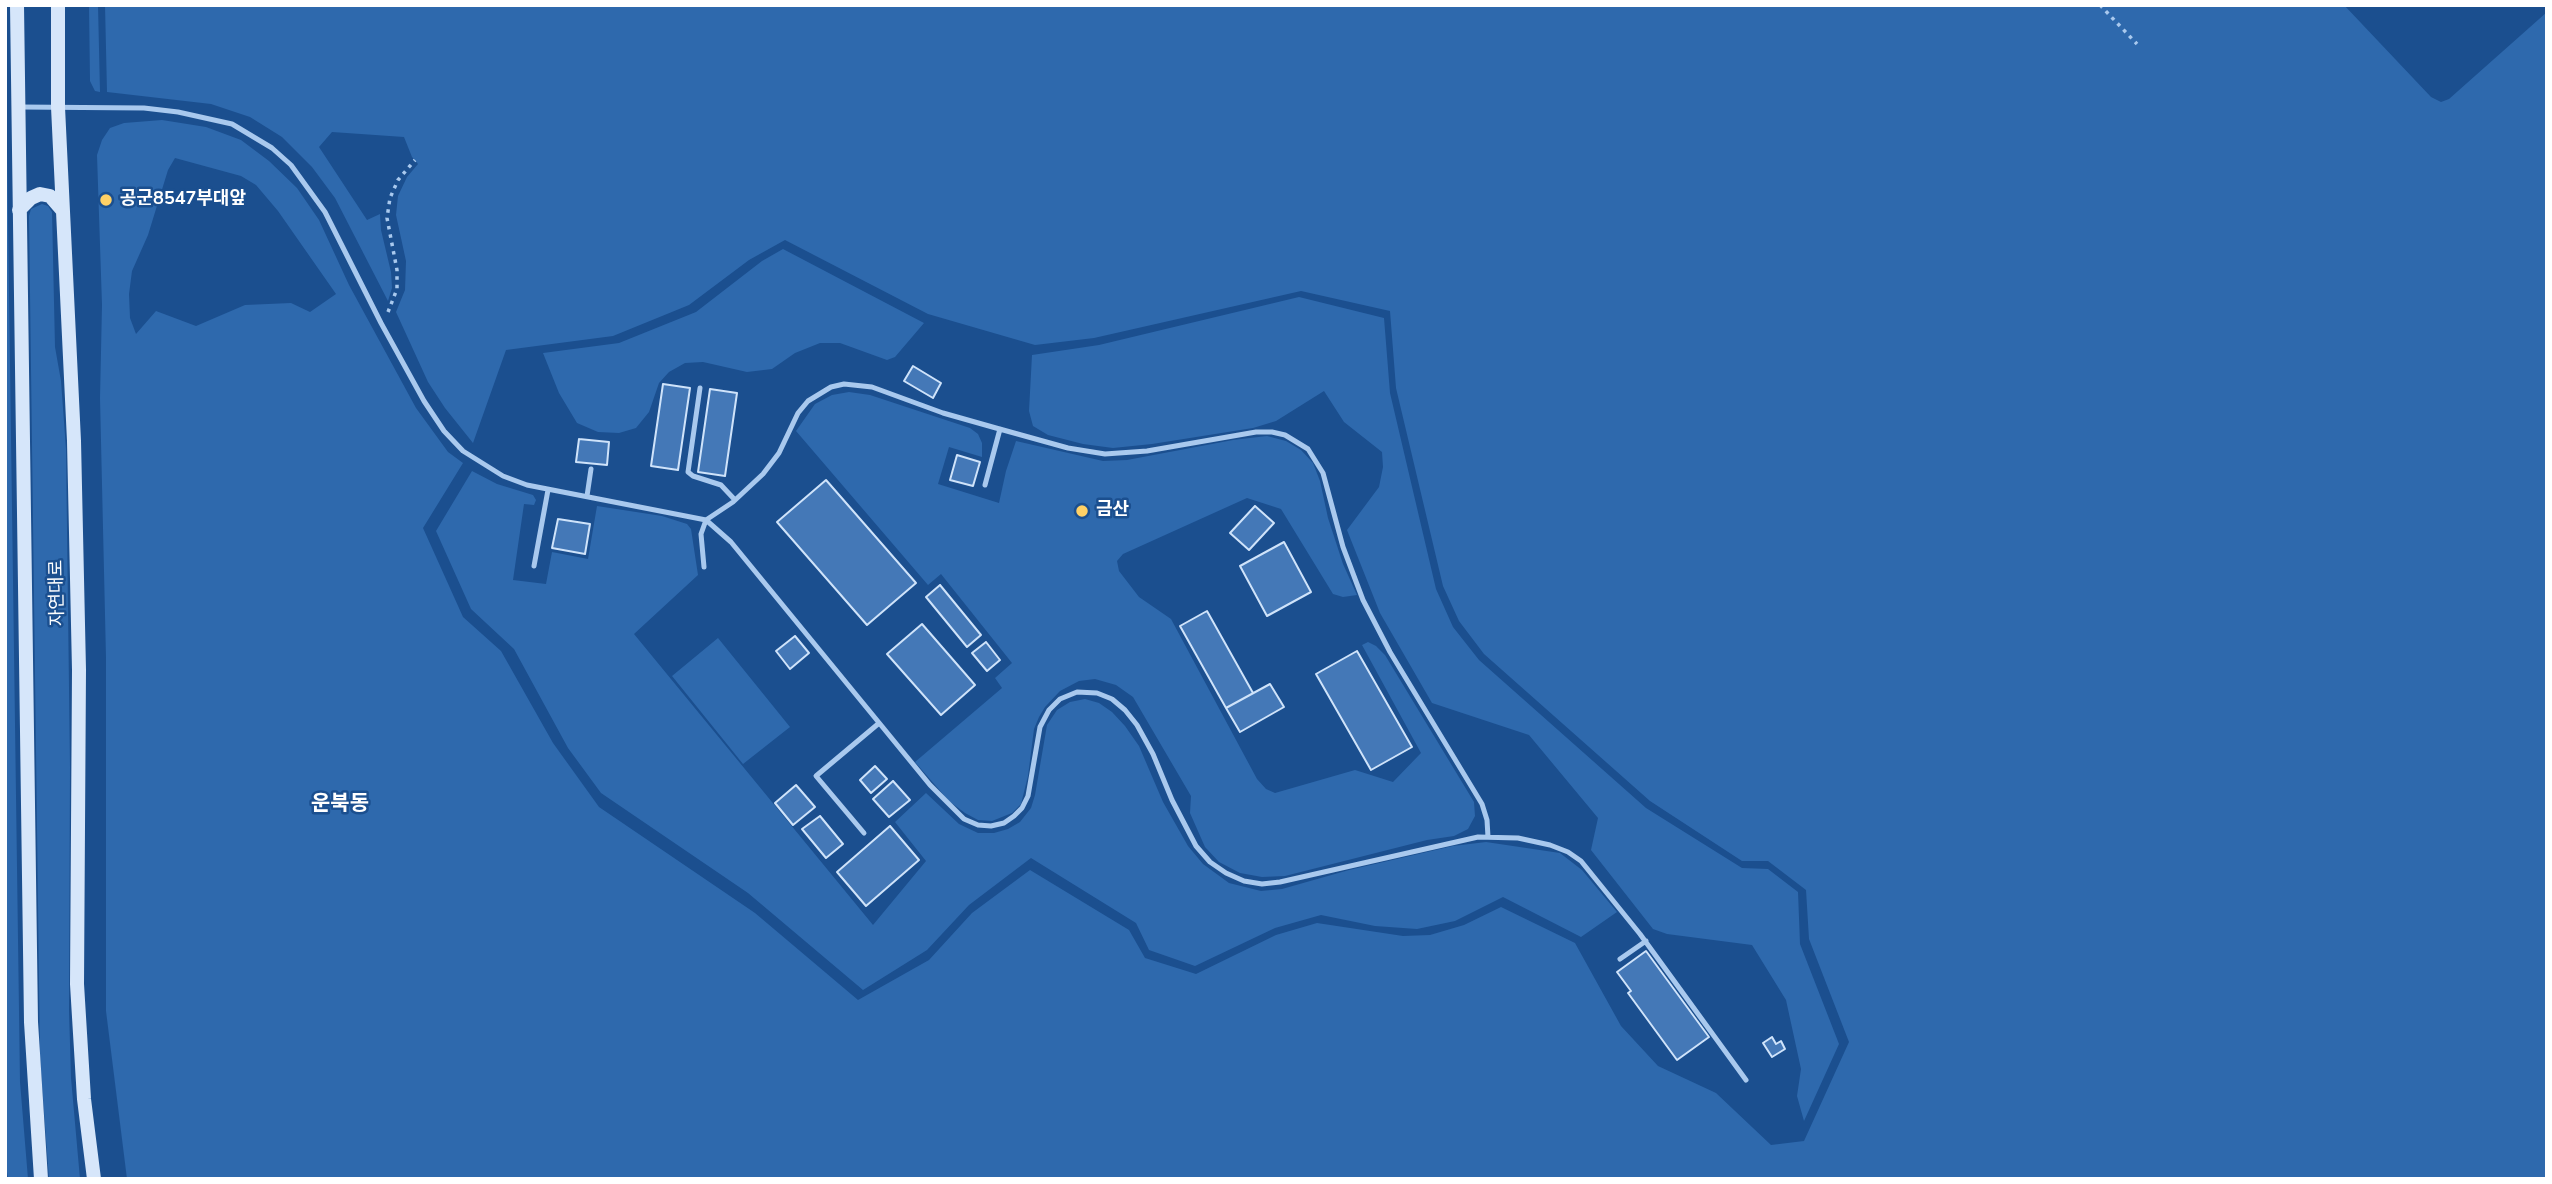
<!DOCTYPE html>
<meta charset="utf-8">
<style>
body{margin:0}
#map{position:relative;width:2552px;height:1184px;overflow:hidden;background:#1b4f8f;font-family:"Nunito Sans",sans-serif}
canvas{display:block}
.frame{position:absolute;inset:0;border:7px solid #fff;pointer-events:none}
</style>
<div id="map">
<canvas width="2552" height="1184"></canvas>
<div class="frame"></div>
</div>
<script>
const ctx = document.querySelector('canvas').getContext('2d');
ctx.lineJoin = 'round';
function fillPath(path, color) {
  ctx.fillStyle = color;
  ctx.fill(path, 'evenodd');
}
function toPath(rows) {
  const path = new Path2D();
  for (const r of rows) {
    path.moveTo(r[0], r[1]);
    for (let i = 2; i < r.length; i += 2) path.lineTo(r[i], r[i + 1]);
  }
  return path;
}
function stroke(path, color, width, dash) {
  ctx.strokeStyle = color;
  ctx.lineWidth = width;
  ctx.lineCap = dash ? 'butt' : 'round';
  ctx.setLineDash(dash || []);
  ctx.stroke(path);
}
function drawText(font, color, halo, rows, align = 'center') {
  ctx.font = font + ' "Nunito Sans","Noto Sans KR",sans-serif';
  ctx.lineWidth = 5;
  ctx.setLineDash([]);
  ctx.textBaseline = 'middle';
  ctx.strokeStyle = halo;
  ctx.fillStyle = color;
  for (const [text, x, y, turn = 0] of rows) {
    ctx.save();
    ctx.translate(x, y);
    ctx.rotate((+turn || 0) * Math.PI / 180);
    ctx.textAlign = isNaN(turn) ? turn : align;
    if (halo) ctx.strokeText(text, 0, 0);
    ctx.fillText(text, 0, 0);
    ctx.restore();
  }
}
fillPath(toPath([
 [5,5,20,1082,28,1179,8,1179,5,1158],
 [89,5,98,5,100,92,95,91,90,81],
 [105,5,2344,5,2431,97,2441,102,2449,99,2547,12,2547,1179,127,1179,106,1011,106,658,100,398,102,305,97,155,102,140,110,128,124,123,162,120,206,127,241,140,269,161,297,188,319,220,349,285,416,408,448,452,463,463,423,528,463,617,501,651,553,743,599,807,755,913,858,1000,929,960,972,913,1030,870,1129,930,1145,958,1196,974,1276,935,1317,923,1403,936,1430,935,1464,925,1501,907,1575,943,1621,1026,1658,1066,1716,1093,1771,1145,1804,1141,1849,1042,1809,939,1806,890,1768,861,1742,861,1650,801,1484,654,1459,621,1443,586,1396,388,1390,311,1301,291,1094,338,1035,345,928,314,785,240,749,260,689,305,613,336,506,350,473,443,445,408,428,382,396,312,405,290,406,261,396,215,398,196,407,177,418,164,412,157,404,137,332,132,319,147,367,220,380,214,381,230,391,272,392,288,388,301,335,198,312,167,282,137,250,117,211,104,107,92],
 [175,158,241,176,256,185,278,211,336,294,310,312,291,303,245,305,196,326,156,311,136,334,130,318,129,294,132,271,148,235,168,170],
 [42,204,48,206,52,212,55,347,61,381,66,449,70,767,69,1010,71,1078,80,1179,49,1179,40,1058,29,216,31,209],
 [783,249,924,323,895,357,887,360,840,343,820,343,795,353,772,369,747,372,703,362,685,363,669,372,659,383,649,412,636,428,619,433,598,432,577,423,559,393,543,353,619,343,696,312,762,261],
 [1299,297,1384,318,1390,393,1436,589,1453,627,1479,660,1646,808,1742,868,1768,869,1798,892,1800,944,1839,1044,1804,1121,1797,1096,1801,1069,1786,1000,1752,945,1667,934,1653,929,1591,850,1598,818,1529,735,1432,703,1380,613,1347,530,1379,487,1383,467,1382,452,1344,422,1324,391,1276,421,1253,428,1152,444,1113,448,1083,444,1048,435,1033,426,1029,411,1032,355,1099,345],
 [849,392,870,395,970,428,978,434,982,443,982,457,949,447,938,484,999,503,1006,471,1016,441,1103,461,1127,460,1233,440,1267,436,1286,441,1301,450,1313,463,1320,481,1328,518,1343,564,1357,595,1343,597,1333,594,1281,509,1247,498,1123,554,1117,561,1119,571,1139,597,1171,619,1257,779,1266,789,1275,793,1355,770,1393,782,1421,753,1362,645,1368,642,1376,646,1385,655,1474,802,1475,816,1468,829,1454,836,1427,840,1285,876,1262,877,1240,873,1219,862,1205,847,1190,813,1191,796,1133,697,1116,685,1095,679,1079,681,1060,691,1045,707,1039,717,1034,729,1028,776,1021,804,1012,813,992,821,978,820,965,813,949,801,915,762,1002,688,995,678,1012,663,941,574,928,585,796,431,815,404,832,395],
 [472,471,497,484,533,495,536,500,534,505,524,504,513,580,546,584,552,552,588,559,597,506,662,516,687,524,691,529,698,575,634,634,873,925,926,861,895,822,926,793,959,824,978,833,994,833,1008,829,1020,822,1031,808,1035,795,1047,725,1057,710,1070,702,1085,699,1099,703,1112,712,1125,726,1139,746,1163,802,1188,846,1203,864,1229,883,1261,891,1282,889,1349,870,1453,846,1486,842,1560,853,1582,870,1617,912,1581,937,1503,897,1455,921,1417,929,1375,926,1321,915,1275,928,1195,966,1149,950,1136,923,1031,858,969,905,927,950,863,990,748,893,601,793,568,748,514,649,471,609,436,531],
 [718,638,790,727,743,764,672,676]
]), '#2e69ad');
const building = toPath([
 [913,366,941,383,933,398,904,381,913,366],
 [663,384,690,388,678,470,651,466,663,384],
 [710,389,737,393,725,476,698,472,710,389],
 [579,439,609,442,607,465,576,462,579,439],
 [957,455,980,462,973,486,950,480,957,455],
 [826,480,916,583,867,625,777,522,826,480],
 [1255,506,1274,523,1249,550,1230,533,1255,506],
 [558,519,590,524,585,554,552,548,558,519],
 [1284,542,1311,592,1267,616,1240,566,1284,542],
 [940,585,981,635,967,647,926,597,940,585],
 [1207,611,1253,693,1226,708,1180,626,1207,611],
 [922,624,975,685,941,715,887,654,922,624],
 [795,636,809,653,790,669,776,651,795,636],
 [986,642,1000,660,987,671,972,653,986,642],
 [1357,651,1412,747,1371,770,1316,674,1357,651],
 [1270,684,1284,707,1240,732,1226,708,1270,684],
 [875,766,887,779,871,793,860,780,875,766],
 [893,781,910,800,889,817,873,799,893,781],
 [796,785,815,807,793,825,775,803,796,785],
 [820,816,843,844,826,858,802,829,820,816],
 [890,826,919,860,866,906,837,872,890,826],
 [1646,951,1709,1037,1677,1060,1628,993,1631,991,1617,972,1646,951],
 [1772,1037,1776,1044,1781,1041,1785,1049,1772,1057,1763,1043,1772,1037]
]);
fillPath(building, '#4478b7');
stroke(building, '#cfe3fa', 2);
stroke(toPath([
 [2100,5,2137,44],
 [388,312,397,289,397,270,387,218,390,198,398,180,415,160]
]), '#a9c9ee', 3.5, [3.5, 5]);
stroke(toPath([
 [21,107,144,108,178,112,232,124,272,148,291,165,325,212,381,323,424,401,444,431,463,451,503,476,527,485,706,520,731,542,930,785,964,819,978,825,991,826,1004,823,1014,816,1022,808,1028,796,1040,727,1049,710,1060,699,1077,692,1097,693,1112,699,1125,710,1137,725,1153,754,1172,800,1196,846,1210,862,1226,873,1244,881,1262,884,1280,882,1478,837,1518,838,1550,845,1568,852,1581,861,1640,934,1746,1080],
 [700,388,688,472,693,476,721,485,735,500],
 [985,485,1000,429],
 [587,496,591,469],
 [706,520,733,502,763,474,779,453,798,413,808,401,831,387,844,384,872,387,943,413,996,428,1068,448,1105,454,1147,451,1256,432,1272,432,1285,435,1308,449,1323,473,1343,547,1363,600,1390,652,1482,804,1487,820,1488,837],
 [534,566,548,490],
 [704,567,701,534,706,520],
 [864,833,816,776,878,724],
 [1620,959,1646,941]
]), '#a9c9ee', 5);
stroke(toPath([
 [17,5,31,1022,41,1179],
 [58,5,58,107,74,441,79,670,77,984,84,1099,94,1179],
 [19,210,31,198,40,194,50,196,63,211]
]), '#d6e6fa', 14);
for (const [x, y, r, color] of [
 [106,200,7,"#ffd166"],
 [1082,511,7,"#ffd166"]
]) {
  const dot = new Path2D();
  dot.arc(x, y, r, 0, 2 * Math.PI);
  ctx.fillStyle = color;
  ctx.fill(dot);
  stroke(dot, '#1b4f8f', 2.5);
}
drawText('bold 18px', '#fff', '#1b4f8f', [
 ["공군8547부대앞",120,200],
 ["금산",1096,511]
], 'left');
drawText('18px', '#fff', '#1b4f8f', [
 ["자연대로",58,593,-91]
]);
drawText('bold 21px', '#fff', '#1b4f8f', [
 ["운북동",340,805]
]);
</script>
